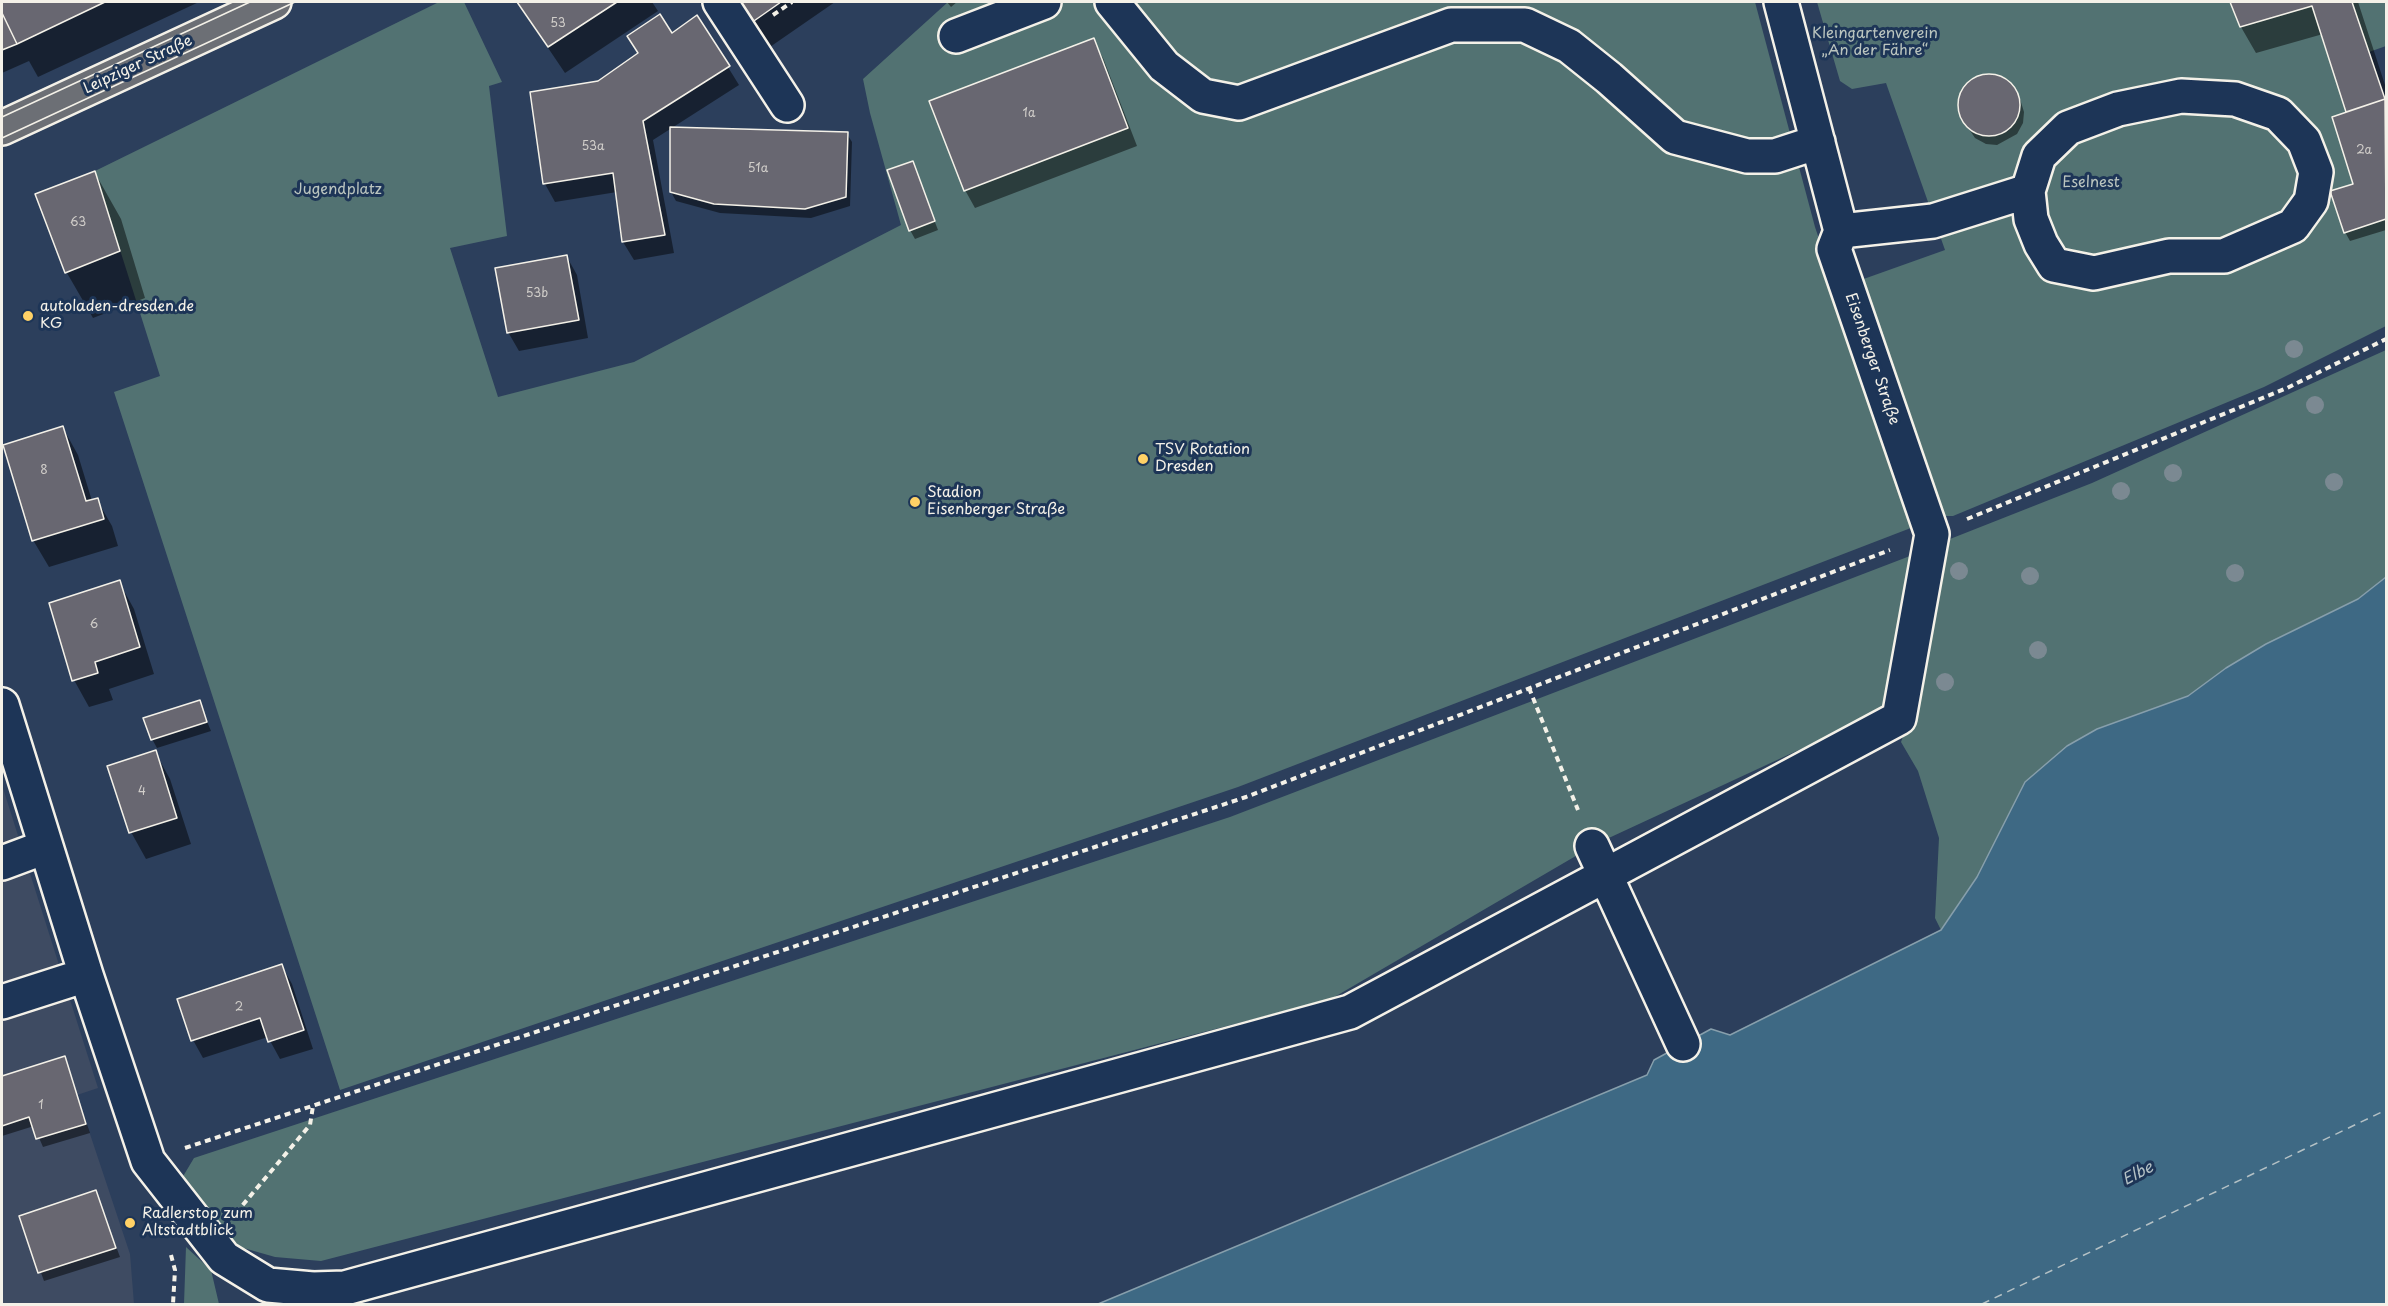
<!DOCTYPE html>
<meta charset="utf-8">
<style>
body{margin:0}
#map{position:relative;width:2388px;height:1306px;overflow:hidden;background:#2c3f5c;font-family:"Playpen Sans",sans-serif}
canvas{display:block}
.frame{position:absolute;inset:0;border:3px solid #f4f1e8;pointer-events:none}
</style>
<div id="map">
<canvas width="2388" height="1306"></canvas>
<div class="frame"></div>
</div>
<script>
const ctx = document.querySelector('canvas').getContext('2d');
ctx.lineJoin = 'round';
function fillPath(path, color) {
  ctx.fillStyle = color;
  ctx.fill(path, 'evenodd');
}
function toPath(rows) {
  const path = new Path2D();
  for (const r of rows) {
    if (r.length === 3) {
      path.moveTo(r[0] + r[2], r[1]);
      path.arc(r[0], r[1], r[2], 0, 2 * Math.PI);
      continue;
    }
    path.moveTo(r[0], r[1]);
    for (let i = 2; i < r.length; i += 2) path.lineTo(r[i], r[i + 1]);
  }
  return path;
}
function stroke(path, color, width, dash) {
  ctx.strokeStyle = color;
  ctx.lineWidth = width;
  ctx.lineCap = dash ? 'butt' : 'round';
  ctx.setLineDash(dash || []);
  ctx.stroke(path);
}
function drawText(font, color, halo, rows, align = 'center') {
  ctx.font = font + ' "Playpen Sans",sans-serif';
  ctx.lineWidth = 6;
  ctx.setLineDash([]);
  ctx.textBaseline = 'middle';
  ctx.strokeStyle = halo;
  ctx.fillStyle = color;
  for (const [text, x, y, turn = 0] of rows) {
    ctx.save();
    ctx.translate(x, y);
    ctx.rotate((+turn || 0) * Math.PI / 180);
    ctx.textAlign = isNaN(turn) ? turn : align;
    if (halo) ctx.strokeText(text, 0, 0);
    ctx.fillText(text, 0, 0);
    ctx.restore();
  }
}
fillPath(toPath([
 [2,785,98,1088,77,1095,130,1254,134,1304,2,1304]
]), '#3e4b62');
fillPath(toPath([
 [439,2,464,2,502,82,489,86,507,236,450,248,498,397,634,362,901,225,870,113,863,79,948,2,1755,2,1815,227,1916,526,1238,787,340,1090,114,392,160,376,95,171],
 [1817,2,2386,2,2386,46,2369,52,2386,103,2386,326,2264,387,1953,516,1942,516,1858,281,1945,250,1886,83,1852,89,1840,81],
 [2386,350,2386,577,2358,599,2266,644,2226,668,2188,696,2097,729,1977,877,1941,930,1935,918,1939,838,1918,771,1901,742,1920,690,1950,539,2092,483],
 [1923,551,1895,694,1872,716,1598,843,1331,999,321,1261,275,1257,240,1247,201,1215,179,1183,194,1158,1230,817],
 [186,1247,211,1270,219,1304,184,1304]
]), '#527272');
const water = toPath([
 [2386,577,2386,1304,1098,1304,1647,1075,1654,1060,1711,1029,1730,1035,1941,930,1977,877,2025,782,2067,746,2097,729,2188,696,2226,668,2266,644,2358,599,2386,577]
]);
fillPath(water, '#3e6984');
stroke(water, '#879fac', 1.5);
fillPath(toPath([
 [2,2,199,2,38,77,29,61,2,73],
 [517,2,652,2,658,11,565,73],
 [735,2,835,2,767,49],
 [947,2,957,2,951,7],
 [2232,2,2358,2,2386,88,2386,230,2350,241,2345,232,2355,185,2349,113,2323,34,2256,53,2241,27],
 [697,17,739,85,653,140,674,253,634,260,623,242,617,192,555,202,545,184,599,82],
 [1093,40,1103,58,1137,146,975,208,965,190],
 [1985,75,1997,76,2009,82,2020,99,2024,112,2023,123,2017,134,1997,145,1986,144,1975,138,1961,117,1959,99,1966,86,1973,79],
 [847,134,852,142,850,206,811,218,720,213,676,201,671,192],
 [912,163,938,230,915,239,910,230],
 [95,173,121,219,145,298,93,318,67,273,37,195],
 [567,257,577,275,588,338,519,351,508,332],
 [63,428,78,455,92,501,97,500,112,526,118,546,49,567,33,540],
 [119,582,134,609,154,674,109,689,113,700,89,707,74,680],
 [199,702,211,731,157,748,152,739],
 [155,752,170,779,191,844,146,859,131,832],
 [282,966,292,984,313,1049,280,1059,268,1037,203,1058,193,1040],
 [64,1058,90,1133,43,1147,34,1126,2,1136,2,1078],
 [96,1192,120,1257,44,1281,21,1217]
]), '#0007');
stroke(toPath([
 [1982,1304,2386,1110]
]), '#b4c1c5', 1.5, [8, 6]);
const building = toPath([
 [2,2,105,2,17,44,2,13,2,2],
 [517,2,617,2,548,47,517,2],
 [736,2,781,2,751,23,736,2],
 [2230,2,2352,2,2385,99,2346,112,2312,6,2240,27,2230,2],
 [2,13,17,44,2,50,2,13],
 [660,14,672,33,697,15,730,66,643,121,665,235,622,242,613,173,543,184,530,92,598,81,638,53,627,36,660,14],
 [1094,38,1128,128,964,191,929,101,1094,38],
 [1989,105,31],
 [2385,99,2386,219,2344,233,2330,191,2353,184,2332,117,2385,99],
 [670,127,848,132,846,197,805,209,714,204,670,192,670,127],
 [913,161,935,221,909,231,887,170,913,161],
 [95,171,120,251,65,273,35,194,95,171],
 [567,255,579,320,507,333,495,268,567,255],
 [63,426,86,501,98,498,104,519,32,541,3,445,63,426],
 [120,580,140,647,95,662,98,673,72,681,49,603,120,580],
 [200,700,207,722,151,740,143,718,200,700],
 [156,750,177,818,129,833,107,766,156,750],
 [282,964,304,1030,268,1042,260,1018,191,1041,177,999,282,964],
 [65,1056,86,1124,36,1139,29,1117,2,1126,2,1076,65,1056],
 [96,1190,116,1248,38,1273,19,1216,96,1190]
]);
fillPath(building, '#686771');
stroke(building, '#f4f1e8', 1.5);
const minor = toPath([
 [720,2,787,105],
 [1112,2,1164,66,1203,96,1239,103,1451,25,1525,25,1569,46,1609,78,1675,137,1747,156,1775,156,1818,142],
 [956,36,1044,2],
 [1841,231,1933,221,2028,191,2039,156,2068,128,2118,109,2181,96,2235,99,2278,114,2304,141,2316,172,2311,201,2293,226,2224,256,2169,256,2094,273,2054,265,2041,244,2031,219,2028,191],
 [2,705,86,975,148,1161,224,1258,268,1285,313,1289,345,1288,1350,1012,1899,718,1932,534,1834,249,1841,231,1781,2],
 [1592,846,1683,1044],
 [2,863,45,847],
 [2,1002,86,975]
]);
const major = toPath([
 [2,128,274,2]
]);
stroke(minor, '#f4f1e8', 38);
stroke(major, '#f4f1e8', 38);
stroke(toPath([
 [773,15,792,2],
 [1967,519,2287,388,2386,339],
 [1529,688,1578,810],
 [185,1148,1246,797,1890,550],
 [236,1213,310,1125,313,1106],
 [171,1255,175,1270,173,1304]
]), '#f4f1e8', 4, [6, 4.5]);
stroke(minor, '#1d3557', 33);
stroke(major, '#6c6f75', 33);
stroke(toPath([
 [2,117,250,2],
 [2,138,295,2]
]), '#f4f1e8', 1.5);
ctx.fillStyle = '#7b8992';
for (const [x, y] of [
 [2294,349],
 [2315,405],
 [2173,473],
 [2334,482],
 [2121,491],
 [1959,571],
 [2235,573],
 [2030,576],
 [2038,650],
 [1945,682]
]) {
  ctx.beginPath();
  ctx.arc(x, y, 9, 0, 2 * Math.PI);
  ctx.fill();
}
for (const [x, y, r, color] of [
 [28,316,6,"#ffd166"],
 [1143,459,6,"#ffd166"],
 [915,502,6,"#ffd166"],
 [130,1223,6,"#ffd166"]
]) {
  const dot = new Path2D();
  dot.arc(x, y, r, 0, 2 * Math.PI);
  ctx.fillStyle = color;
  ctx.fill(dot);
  stroke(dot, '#1d3557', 2);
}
drawText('12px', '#d1ceca', null, [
 ["53",558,24],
 ["1a",1029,114],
 ["53a",593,147],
 ["2a",2364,151],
 ["51a",758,169],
 ["63",78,223],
 ["53b",537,294],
 ["8",44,471],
 ["6",94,625],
 ["4",142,792],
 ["2",239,1008],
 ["1",41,1106]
]);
drawText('15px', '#bbc5bf', '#1d3557', [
 ["Kleingartenverein",1875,34],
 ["„An der Fähre“",1875,51],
 ["Eselnest",2091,183],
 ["Jugendplatz",338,190]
]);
drawText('15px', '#f4f1e8', '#1d3557', [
 ["Leipziger Straße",138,65,-25],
 ["Eisenberger Straße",1872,359,71]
]);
drawText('15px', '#f4f1e8', '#1d3557', [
 ["autoladen-dresden.de",40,307],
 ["KG",40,324],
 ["TSV Rotation",1155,450],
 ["Dresden",1155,467],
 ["Stadion",927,493],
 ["Eisenberger Straße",927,510],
 ["Radlerstop zum",142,1214],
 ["Altstadtblick",142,1231]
], 'left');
drawText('italic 16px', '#b4c1c5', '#1d3557', [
 ["Elbe",2138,1174,-28]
]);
</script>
